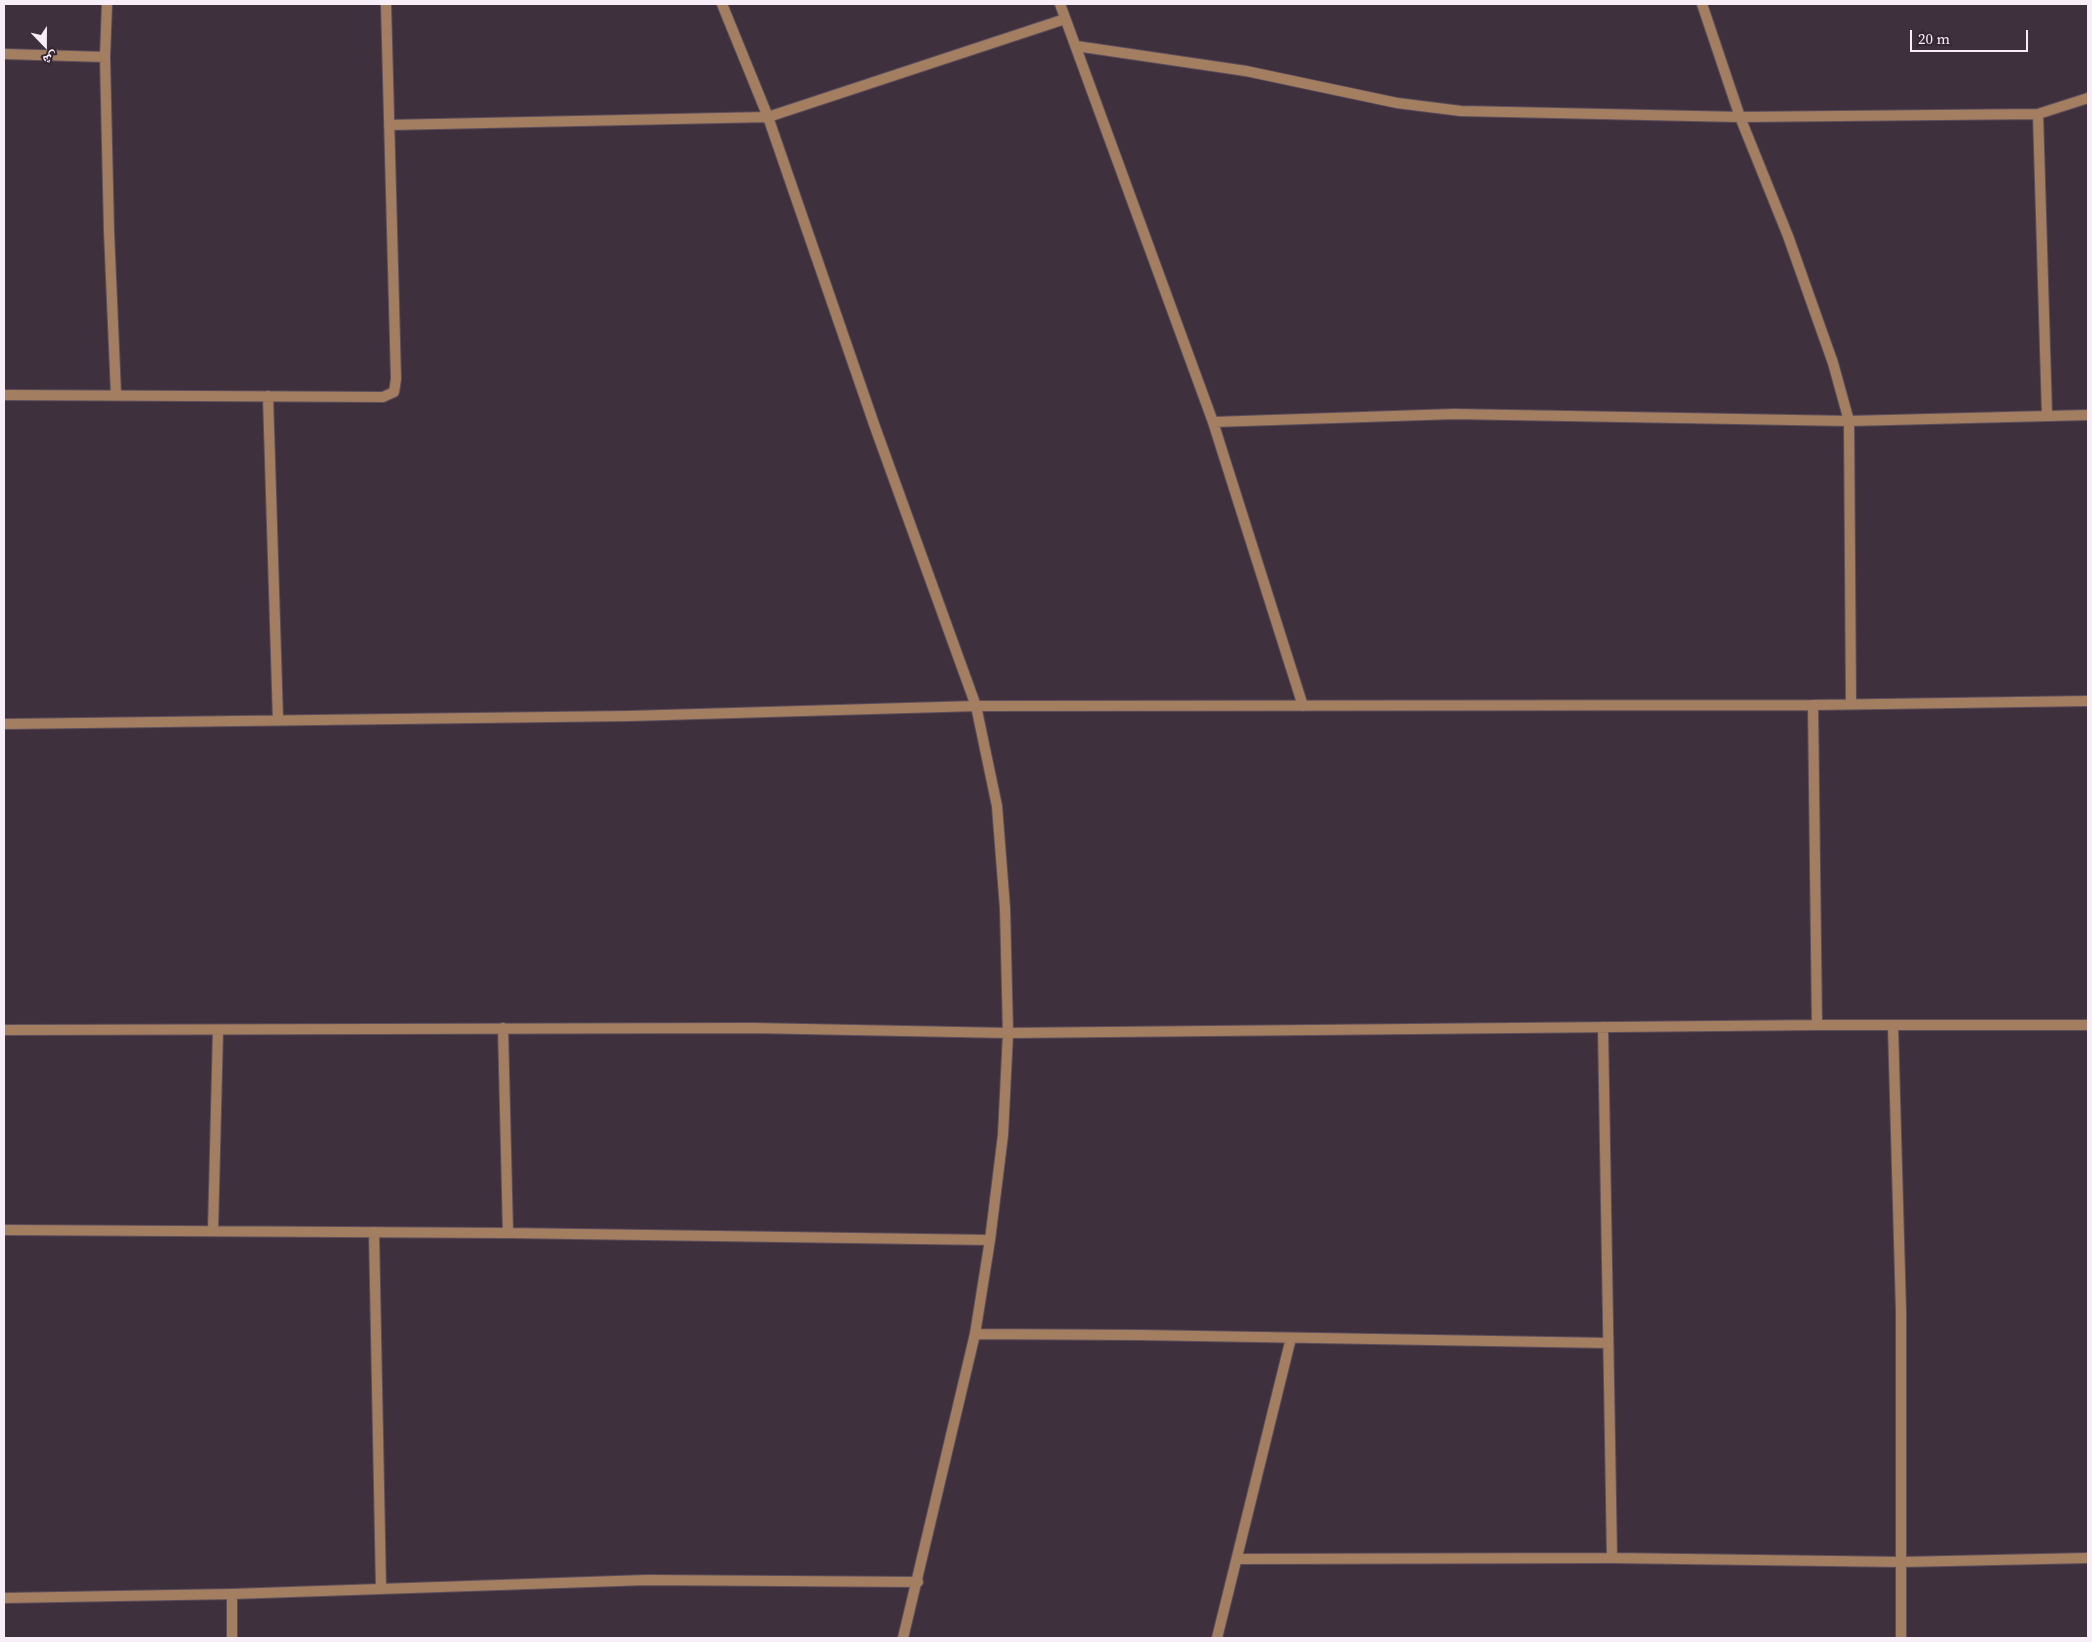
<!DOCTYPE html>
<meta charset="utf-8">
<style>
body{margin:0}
#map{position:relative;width:2092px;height:1642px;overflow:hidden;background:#3f303e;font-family:"Source Serif 4","Noto Naskh Arabic",serif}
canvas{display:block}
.frame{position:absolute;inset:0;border:5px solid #f8eef7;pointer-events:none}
.north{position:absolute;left:20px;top:20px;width:50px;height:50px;-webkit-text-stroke:4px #352634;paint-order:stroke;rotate:158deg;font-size:14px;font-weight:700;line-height:20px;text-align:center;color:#f8eef7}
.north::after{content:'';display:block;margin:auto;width:18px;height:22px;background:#f8eef7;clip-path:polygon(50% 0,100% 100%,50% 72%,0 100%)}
.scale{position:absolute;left:1910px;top:30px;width:118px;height:22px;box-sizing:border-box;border:2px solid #f8eef7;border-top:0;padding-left:6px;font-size:15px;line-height:18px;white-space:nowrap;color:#f8eef7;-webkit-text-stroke:4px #352634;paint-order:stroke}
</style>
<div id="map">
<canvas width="2092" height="1642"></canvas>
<div class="frame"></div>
<div class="north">ش</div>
<div class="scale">20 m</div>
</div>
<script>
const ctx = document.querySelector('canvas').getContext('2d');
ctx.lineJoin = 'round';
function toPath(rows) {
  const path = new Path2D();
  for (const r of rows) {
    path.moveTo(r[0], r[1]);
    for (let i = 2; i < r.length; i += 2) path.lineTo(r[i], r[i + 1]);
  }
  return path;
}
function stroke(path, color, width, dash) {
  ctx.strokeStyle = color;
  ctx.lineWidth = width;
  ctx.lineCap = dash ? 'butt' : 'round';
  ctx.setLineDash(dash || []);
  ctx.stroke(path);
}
const street = toPath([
 [107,4,105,57,109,231,116,394],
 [722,4,768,117,875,427,976,706,997,806,1005,908,1008,1033,1003,1135,990,1240,975,1334,903,1638],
 [1060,4,1213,422,1303,706],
 [1702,4,1740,117,1788,236,1833,363,1849,421,1851,704],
 [1076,46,1246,71,1397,103,1461,111,1740,117,2038,114,2088,98],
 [4,54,105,57],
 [2038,114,2047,415],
 [389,125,768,117,1065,19],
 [4,395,383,397,394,392,396,379,386,4],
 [268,396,278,720],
 [1213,422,1454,414,1849,421,2088,415],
 [1813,705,1817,1025],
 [4,724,629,716,976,706,1813,705,2088,701],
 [1893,1026,1901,1311,1901,1638],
 [1603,1027,1612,1558],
 [503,1028,508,1233],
 [4,1030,751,1028,1008,1033,1817,1025,2088,1025],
 [4,1230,508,1233,990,1240],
 [213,1231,218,1030],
 [374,1232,381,1589],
 [975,1334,1139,1335,1608,1343],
 [1238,1559,1612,1558,1902,1562,2088,1558],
 [4,1598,232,1594,647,1580,918,1582],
 [232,1638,232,1594],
 [1217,1638,1291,1338]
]);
stroke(street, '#5d4e5c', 12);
stroke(street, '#a37e61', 10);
</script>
